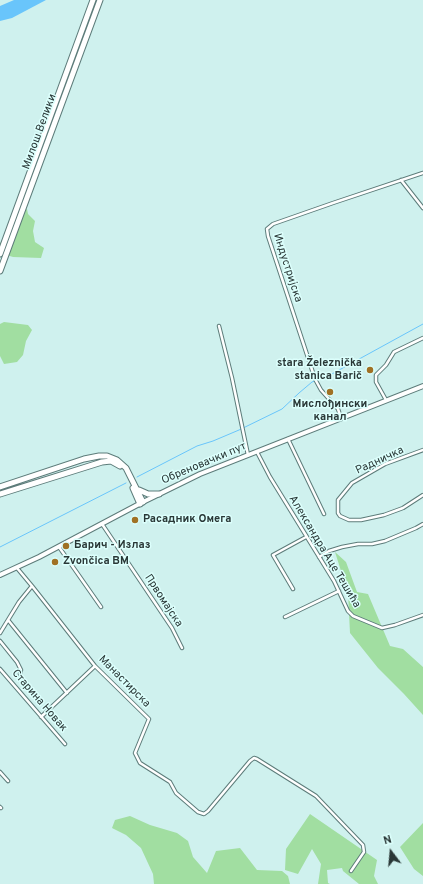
<!DOCTYPE html>
<meta charset="utf-8">
<style>
body{margin:0}
#map{position:relative;width:423px;height:884px;overflow:hidden;background:#cff1ee;font-family:Overpass,sans-serif}
canvas{display:block}
.north{position:absolute;left:371px;top:832px;width:40px;height:40px;-webkit-text-stroke:3px #dcfffc;paint-order:stroke;rotate:344deg;font-size:11px;font-weight:700;line-height:16px;text-align:center;color:#293736}
.north::after{content:'';display:block;margin:auto;width:14px;height:18px;background:#293736;clip-path:polygon(50% 0,100% 100%,50% 72%,0 100%)}
</style>
<div id="map">
<canvas width="423" height="884"></canvas>
<div class="north">N</div>
</div>
<script>
const ctx = document.querySelector('canvas').getContext('2d');
ctx.lineJoin = 'round';
function fillPath(path, color) {
  ctx.fillStyle = color;
  ctx.fill(path, 'evenodd');
}
function toPath(rows) {
  const path = new Path2D();
  for (const r of rows) {
    path.moveTo(r[0], r[1]);
    for (let i = 2; i < r.length; i += 2) path.lineTo(r[i], r[i + 1]);
  }
  return path;
}
function stroke(path, color, width, dash) {
  ctx.strokeStyle = color;
  ctx.lineWidth = width;
  ctx.lineCap = dash ? 'butt' : 'round';
  ctx.setLineDash(dash || []);
  ctx.stroke(path);
}
function drawText(font, color, halo, rows, align = 'center') {
  ctx.font = font + ' Overpass,sans-serif';
  ctx.lineWidth = 3;
  ctx.setLineDash([]);
  ctx.textBaseline = 'middle';
  ctx.strokeStyle = halo;
  ctx.fillStyle = color;
  for (const [text, x, y, turn = 0] of rows) {
    ctx.save();
    ctx.translate(x, y);
    ctx.rotate((+turn || 0) * Math.PI / 180);
    ctx.textAlign = isNaN(turn) ? turn : align;
    if (halo) ctx.strokeText(text, 0, 0);
    ctx.fillText(text, 0, 0);
    ctx.restore();
  }
}
fillPath(toPath([
 [27,209,28,214,35,221,33,231,35,242,44,248,41,258,13,257,0,253,0,243,10,235,16,226,18,212],
 [4,322,28,325,32,330,26,341,23,355,17,362,4,364,0,356,0,324],
 [335,552,346,562,357,592,368,594,390,646,403,649,423,667,423,715,404,694,378,668,350,633,348,593],
 [310,814,377,860,374,876,378,884,359,884,343,871,342,868,327,870,328,883,330,884,318,884,321,864,312,849,298,874,285,870,286,849],
 [130,816,150,825,177,833,188,841,193,857,207,873,216,851,240,848,257,870,282,871,288,876,290,884,154,884,153,874,141,848,126,835,112,828,115,820],
 [423,823,423,876,414,869,400,847]
]), '#a1dea1');
fillPath(toPath([
 [14,0,46,0,12,18,0,21,0,6]
]), '#69c5fb');
stroke(toPath([
 [137,477,197,446,213,441,239,430,282,409,299,393,312,382,330,375,423,324],
 [0,547,126,483]
]), '#69c5fb', 1);
const minor = toPath([
 [401,180,423,208],
 [219,326,232,378,248,455],
 [386,400,376,382,376,375,386,365,394,352,423,338],
 [341,418,338,409,321,390,315,379,268,236,267,229,273,224,333,203,423,173],
 [288,439,324,514],
 [423,450,385,464,352,483,338,500,338,513,340,516,349,520,361,520,384,515,403,508,423,495],
 [257,452,270,477,334,581,348,611,353,616,382,628,395,625,423,615],
 [102,524,172,628,182,648],
 [59,547,101,607],
 [319,557,329,551,342,547,358,544,372,544,385,541,416,528,423,524],
 [17,568,32,586,95,666,149,719,135,753,140,763,170,782,176,793,198,812,204,814,208,811,250,761,254,758,257,759,316,796,363,845,364,852,351,871],
 [293,589,273,555,306,537],
 [285,617,339,591],
 [8,620,67,693],
 [0,633,19,602,32,586],
 [0,641,17,662,21,670,20,674],
 [0,669,65,744],
 [41,717,95,666],
 [0,772,8,781],
 [0,807,1,808]
]);
const primary = toPath([
 [0,575,39,557,143,502,200,474,423,386]
]);
const motorway = toPath([
 [0,254,93,0],
 [0,271,100,0],
 [0,487,84,459,99,456,107,456,117,460,126,468,143,502],
 [133,488,140,504],
 [139,490,148,494,159,494],
 [0,494,102,462,111,461,120,466]
]);
stroke(minor, '#5d7c7a', 4.5);
stroke(primary, '#5d7c7a', 6);
stroke(motorway, '#5d7c7a', 7);
stroke(minor, '#fff', 2.5);
stroke(primary, '#fff', 4);
stroke(motorway, '#fff', 5);
for (const [x, y, r, color] of [
 [370,370,4,"#a07124"],
 [330,392,4,"#a07124"],
 [135,520,4,"#a07124"],
 [66,546,4,"#a07124"],
 [55,562,4,"#a07124"]
]) {
  const dot = new Path2D();
  dot.arc(x, y, r, 0, 2 * Math.PI);
  ctx.fillStyle = color;
  ctx.fill(dot);
  stroke(dot, '#dcfffc', 1.5);
}
drawText('11px', '#293736', '#dcfffc', [
 ["Милош Велики",40,132,-70],
 ["Индустријска",287,268,72],
 ["Радничка",380,461,-25],
 ["Обреновачки пут",204,464,-23],
 ["Александра Аце Тешића",324,552,59],
 ["Првомајска",163,601,57],
 ["Манастирска",124,682,45],
 ["Старина Новак",39,701,49]
]);
drawText('bold 11px', '#293736', '#dcfffc', [
 ["stara Železnička",362,364,"right"],
 ["stanica Barič",362,377,"right"],
 ["Мислођински",330,405,"center"],
 ["канал",330,418,"center"],
 ["Расадник Омега",143,520],
 ["Барич - Излаз",74,546],
 ["Zvončica BM",63,562]
], 'left');
</script>
